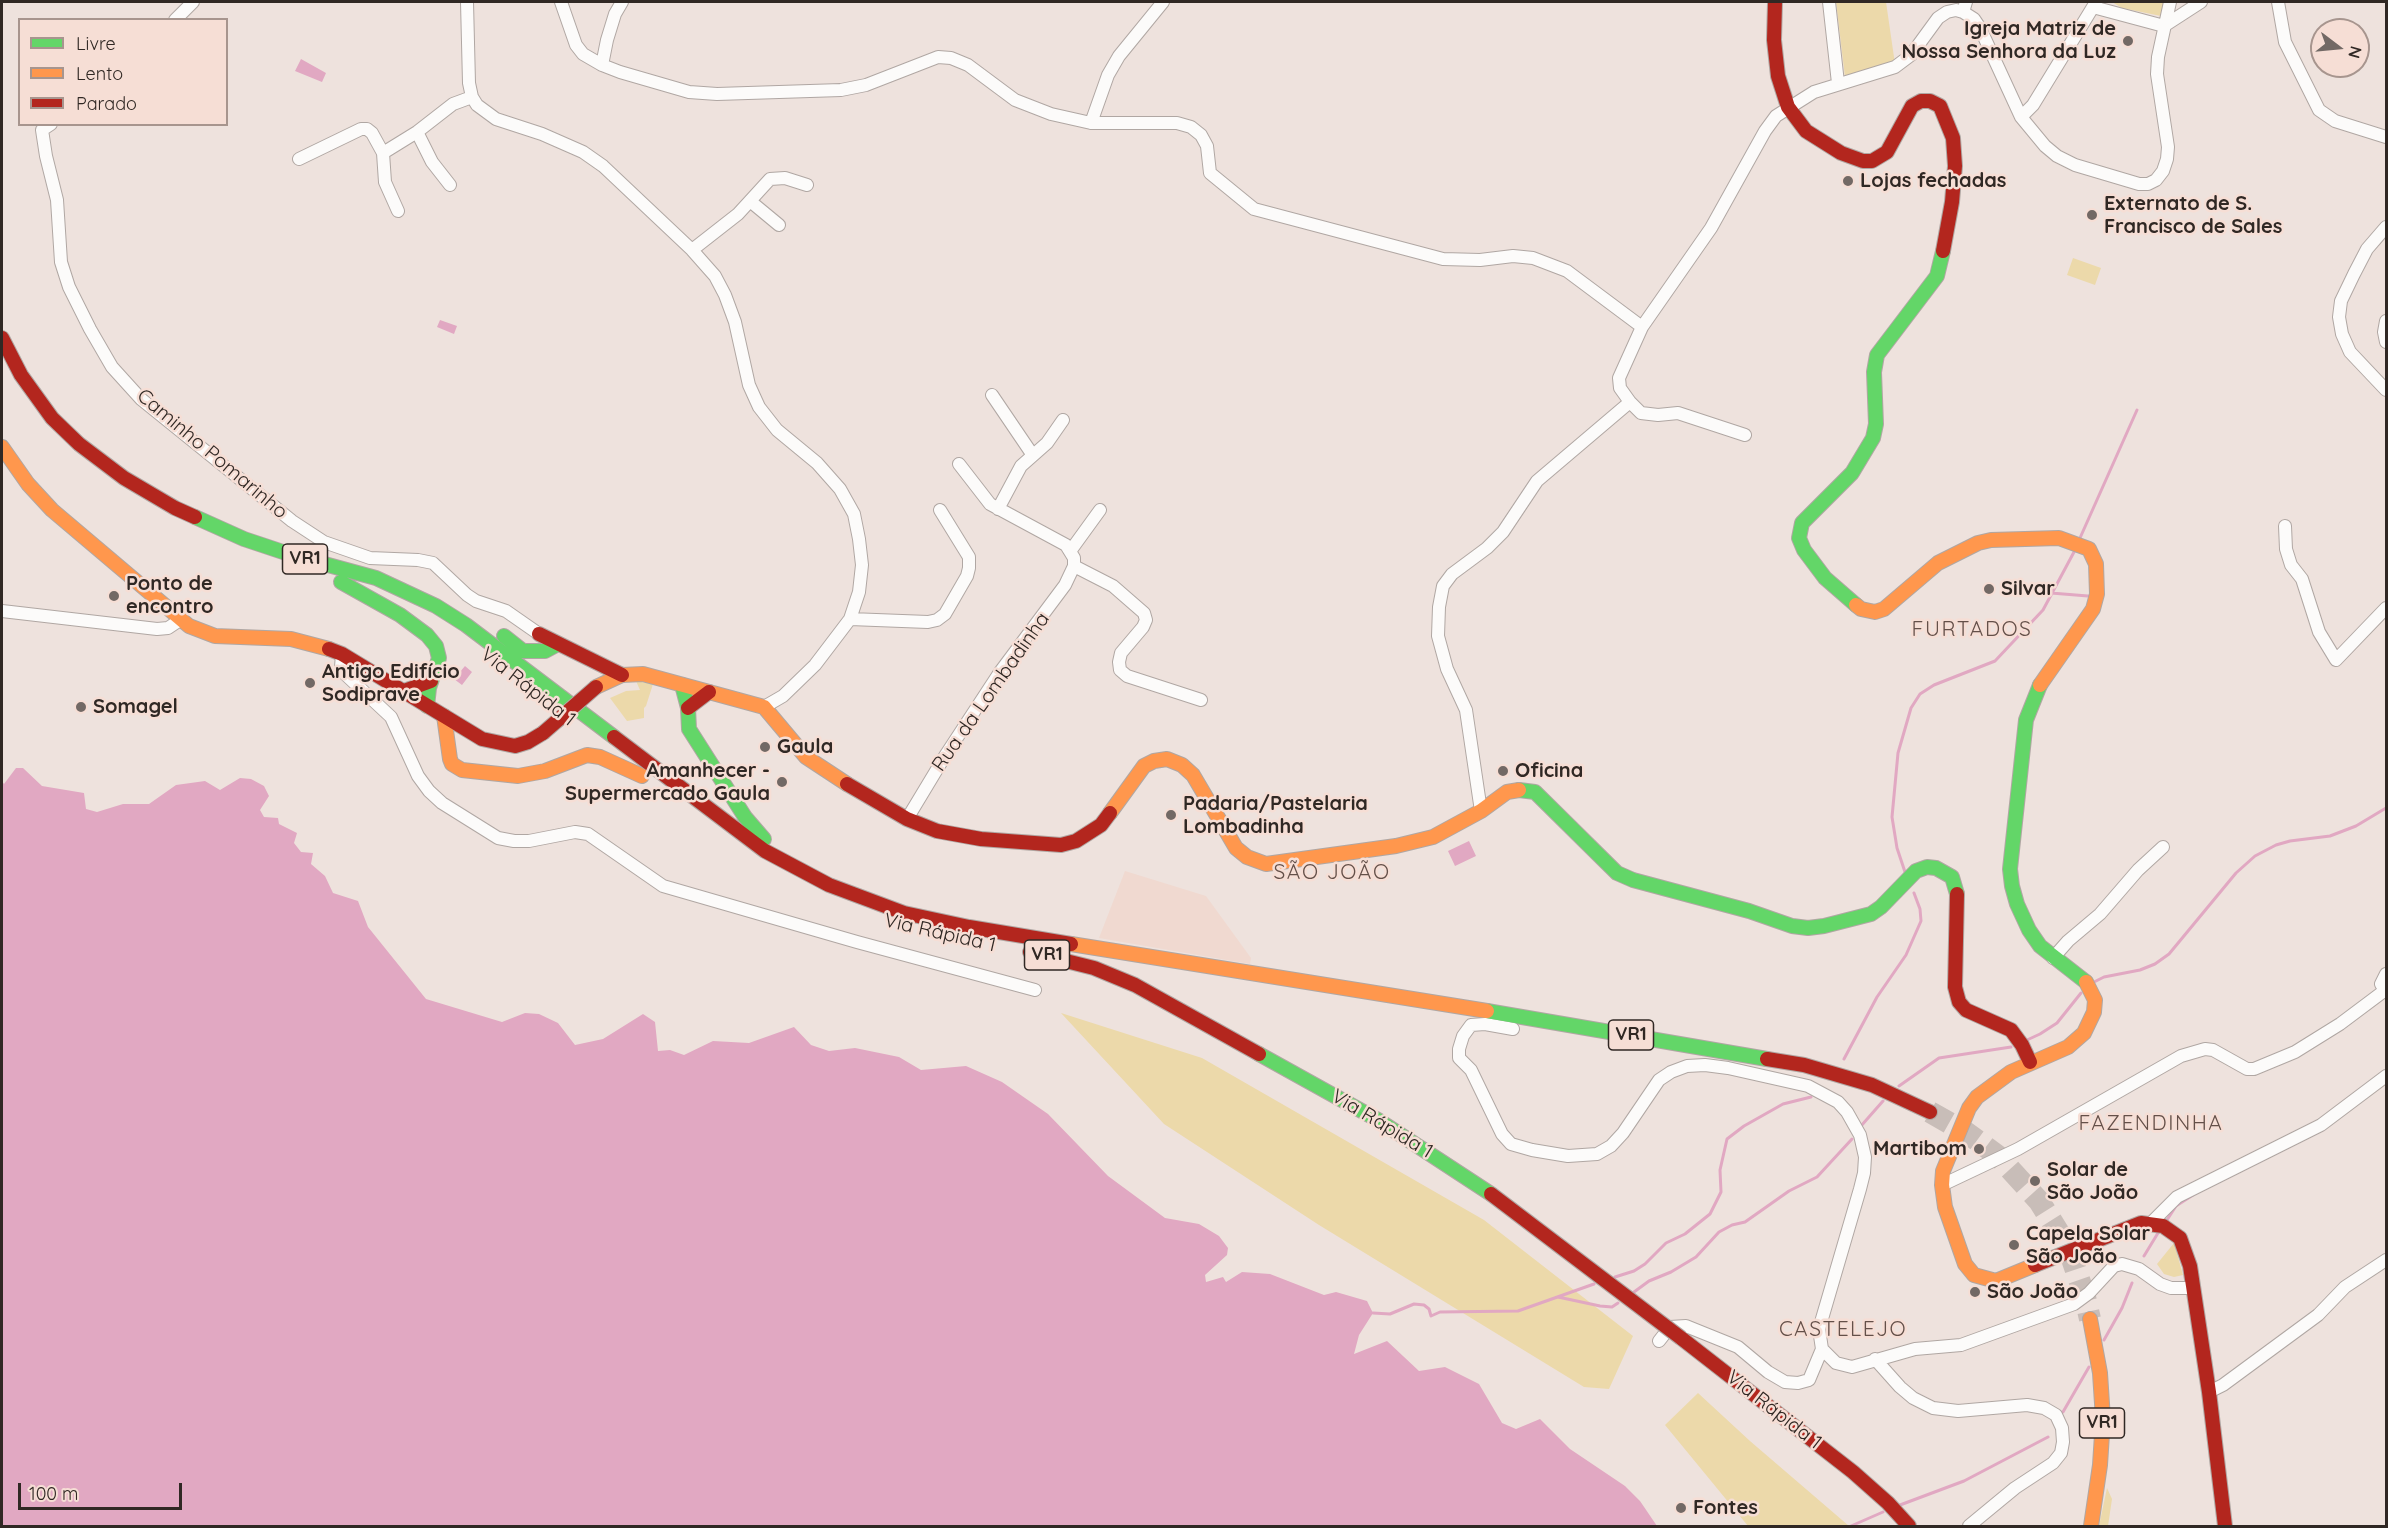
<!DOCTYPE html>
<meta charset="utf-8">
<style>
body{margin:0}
#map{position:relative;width:2388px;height:1528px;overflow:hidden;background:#eee2dd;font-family:Quicksand,sans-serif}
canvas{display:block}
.frame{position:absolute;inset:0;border:3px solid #302824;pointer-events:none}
.legend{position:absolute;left:18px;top:18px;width:210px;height:108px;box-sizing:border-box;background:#f6ded5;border:2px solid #a7958e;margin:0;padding:8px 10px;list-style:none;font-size:18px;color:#302824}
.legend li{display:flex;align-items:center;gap:12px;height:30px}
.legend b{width:30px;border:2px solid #a7958e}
.north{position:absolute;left:2310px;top:18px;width:60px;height:60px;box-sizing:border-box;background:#f6ded5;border:2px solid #a7958e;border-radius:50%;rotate:106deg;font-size:16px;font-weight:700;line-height:24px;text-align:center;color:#302824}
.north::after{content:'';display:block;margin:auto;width:21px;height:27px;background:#726965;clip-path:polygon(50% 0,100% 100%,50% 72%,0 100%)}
.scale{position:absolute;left:18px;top:1483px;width:164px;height:27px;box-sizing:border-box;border:3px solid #302824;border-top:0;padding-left:8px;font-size:18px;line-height:21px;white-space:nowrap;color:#302824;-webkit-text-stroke:4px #f6ded5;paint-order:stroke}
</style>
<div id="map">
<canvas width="2388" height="1528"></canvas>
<div class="frame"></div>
<ul class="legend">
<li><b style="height:8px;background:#63d668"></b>Livre</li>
<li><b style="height:8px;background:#ff974d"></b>Lento</li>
<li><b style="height:8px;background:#b3261e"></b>Parado</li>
</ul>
<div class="north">N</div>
<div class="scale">100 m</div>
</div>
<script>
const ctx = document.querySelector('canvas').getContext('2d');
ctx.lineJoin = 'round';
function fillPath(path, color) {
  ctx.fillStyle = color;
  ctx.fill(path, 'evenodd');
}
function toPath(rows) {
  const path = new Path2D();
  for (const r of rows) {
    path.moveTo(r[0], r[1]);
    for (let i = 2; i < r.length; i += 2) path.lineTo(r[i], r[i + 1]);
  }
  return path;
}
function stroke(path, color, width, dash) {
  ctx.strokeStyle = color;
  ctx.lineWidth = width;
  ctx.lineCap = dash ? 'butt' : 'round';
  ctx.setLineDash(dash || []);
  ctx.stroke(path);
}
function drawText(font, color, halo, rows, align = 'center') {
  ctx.font = font + ' Quicksand,sans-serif';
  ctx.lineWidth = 5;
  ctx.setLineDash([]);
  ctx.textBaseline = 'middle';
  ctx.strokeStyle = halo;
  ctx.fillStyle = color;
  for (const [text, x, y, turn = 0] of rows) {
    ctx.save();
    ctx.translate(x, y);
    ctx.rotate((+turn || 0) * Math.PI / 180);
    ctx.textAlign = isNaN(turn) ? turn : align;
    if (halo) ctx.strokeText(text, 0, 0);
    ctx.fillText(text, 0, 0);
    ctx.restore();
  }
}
fillPath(toPath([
 [1125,871,1206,896,1251,958,1250,964,1099,938]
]), '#f0d9d0');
fillPath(toPath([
 [1836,2,1886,2,1895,64,1845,77],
 [2112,2,2168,2,2161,16,2122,8],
 [2073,258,2101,268,2095,285,2067,275],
 [636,681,653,684,646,706,644,708,644,718,627,721,610,698,626,691,640,690],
 [1061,1013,1202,1058,1484,1220,1633,1336,1609,1389,1584,1387,1319,1225,1164,1124],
 [2174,1243,2183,1275,2174,1277,2164,1274,2157,1264],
 [1698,1393,1750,1441,1849,1526,1748,1526,1665,1425],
 [2107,1488,2112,1499,2108,1526,2099,1526]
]), '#ecd9aa');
fillPath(toPath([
 [301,59,326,73,322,82,295,71],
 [440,320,457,326,454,334,437,327],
 [465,666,472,672,462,685,454,679],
 [16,768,23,768,42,786,84,793,86,809,97,812,123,804,149,804,176,785,205,781,220,790,240,778,251,779,264,786,269,796,260,810,264,817,278,818,279,824,297,833,294,843,301,852,313,853,311,864,325,876,333,893,358,901,368,927,426,999,502,1022,525,1013,539,1014,558,1023,575,1045,603,1039,643,1014,655,1022,658,1051,670,1050,684,1055,713,1041,749,1043,794,1027,811,1045,829,1051,855,1048,899,1057,921,1070,966,1066,1002,1082,1048,1114,1108,1176,1165,1218,1199,1224,1219,1236,1228,1248,1227,1255,1205,1275,1206,1282,1223,1277,1226,1282,1242,1272,1270,1274,1324,1295,1336,1292,1367,1301,1373,1313,1359,1335,1354,1354,1387,1341,1419,1371,1445,1367,1479,1384,1502,1423,1516,1429,1540,1419,1570,1449,1625,1486,1640,1501,1657,1526,2,1526,2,781,4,784],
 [1469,841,1476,856,1455,866,1448,851]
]), '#e1a8c2');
stroke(toPath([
 [2080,538,2137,410],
 [2051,593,2088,596],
 [1905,872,1897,848,1892,817,1898,753,1911,708,1920,694,1934,685,1995,661,2043,610,2074,552],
 [2092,983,2104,977,2140,970,2155,964,2169,954,2236,873,2255,856,2276,845,2290,841,2330,836,2356,826,2386,808],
 [2027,1040,2040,1034,2057,1023,2081,993],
 [1844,1059,1877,997,1906,955,1921,921,1920,909,1914,893],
 [1899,1086,1939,1058,2011,1047],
 [1861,1126,1883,1101],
 [2167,1220,2176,1206,2193,1195],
 [2144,1256,2158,1233],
 [1615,1277,1634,1271,1645,1264,1666,1243,1685,1234,1710,1214,1721,1192,1720,1170,1727,1139,1744,1126,1783,1104,1811,1097],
 [1634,1292,1649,1281,1671,1272,1696,1257,1719,1232,1732,1225,1745,1222,1789,1191,1817,1177,1852,1139],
 [1558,1297,1600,1306,1612,1307,1618,1303],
 [1373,1313,1390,1314,1414,1304,1424,1305,1429,1309,1431,1316,1440,1312,1518,1311,1594,1284],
 [2104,1340,2122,1308,2132,1283],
 [2063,1412,2089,1367],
 [1900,1505,1964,1481,2048,1437],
 [1851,1526,1883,1512]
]), '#e1a8c2', 3);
stroke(toPath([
 [1930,1112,1967,1133,1998,1156,2039,1201,2061,1236,2071,1256,2085,1297,2090,1319]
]), '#c8bdb8', 22, [22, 11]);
const street = toPath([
 [467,2,469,83,472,97,477,105,496,119,542,134,583,152,603,166,692,250,715,276,725,295,735,322,749,385,759,407,777,430,817,463,840,489,854,514,859,539,862,565,859,592,850,619,815,665,783,696,764,707],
 [561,2,576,45,583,54,602,65,620,72,689,92,717,94,841,90,866,85,938,57,951,58,968,65,1015,100,1051,114,1091,123,1177,123,1191,127,1201,135,1207,146,1210,173,1254,209,1443,259,1480,260,1513,256,1533,258,1567,271,1642,327,1711,228,1765,131,1776,116,1814,92,1895,67,1911,55,1938,18,1947,12,1956,10,1963,12],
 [1829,2,1838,83],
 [1966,2,1963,12,1974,19,1980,28,2021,117,2045,146,2057,156,2075,165,2139,184,2148,184,2156,180,2163,171,2167,159,2168,147,2157,74,2158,57,2170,2],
 [2278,2,2285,42,2319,110,2335,121,2386,137],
 [2093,7,2164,26,2201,2],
 [175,20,193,2],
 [602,65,607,40,615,14,622,2],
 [2021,117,2033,105,2096,2],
 [1091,123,1108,75,1119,56,1163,2],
 [51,124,42,130,46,156,57,200,61,262,69,287,90,329,112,367,141,399,292,521,324,542,370,558,418,560,433,563,467,595,476,601,506,611,539,634],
 [417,132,432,162,450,185],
 [299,159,361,129,367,129,372,133,383,153],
 [750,201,779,225],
 [398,211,385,182,383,153,417,132,453,104,472,97],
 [2386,227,2367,249,2354,274,2341,301,2339,317,2342,334,2350,352,2386,390],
 [692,250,738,214,770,179,785,178,807,185],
 [2386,321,2384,332,2386,342],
 [992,395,1032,454],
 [1630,402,1641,413,1658,415,1678,413,1745,435],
 [998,509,1021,466,1047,443,1063,420],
 [2285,526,2286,549,2291,565,2302,579,2319,632,2336,660,2386,608],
 [1071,550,1100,510],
 [1074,566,1113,586,1144,613,1146,620,1143,627,1121,653,1119,662,1120,670,1127,676,1201,700],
 [2,611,157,629,168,628,180,620],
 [850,619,928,622,937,620,945,614,967,576,969,568,969,557,940,510],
 [342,654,341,667,346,675,391,717,418,776,429,791,442,803,498,838,514,841,529,841,575,832,588,834,663,886,857,942,1035,990],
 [1481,811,1466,710,1447,669,1438,636,1439,607,1443,586,1452,574,1487,548,1503,532,1537,481,1630,402,1620,388,1619,378,1642,327],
 [907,819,945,756,1000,672,1065,585,1074,566,1074,558,1066,545,990,504,959,464],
 [2053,958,2068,941,2100,914,2138,870,2163,847],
 [2386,974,2381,984,2386,992],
 [1513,1029,1485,1024,1471,1025,1463,1036,1459,1049,1459,1058,1471,1070,1502,1134,1511,1144,1532,1150,1568,1156,1597,1154,1611,1146,1623,1133,1659,1080,1671,1072,1687,1066,1705,1065,1728,1068,1808,1086,1838,1102,1847,1112,1860,1135,1865,1157,1864,1173,1860,1189,1819,1329,1822,1349,1836,1363,1852,1367,1915,1349,1961,1345,2074,1304,2089,1293,2114,1266,2122,1264,2139,1269,2160,1284,2171,1288,2194,1288],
 [1942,1185,2018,1149,2181,1056,2205,1049,2213,1050,2247,1069,2254,1069,2295,1052,2340,1024,2384,991],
 [2151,1223,2177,1197,2321,1125,2386,1076],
 [1659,1341,1670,1327,1686,1326,1738,1347,1768,1372,1785,1382,1798,1383,1809,1380,1822,1349],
 [1875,1359,1900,1387,1913,1398,1933,1408,1958,1411,2027,1405,2044,1408,2056,1415,2062,1428,2063,1442,2061,1453,2053,1463,2015,1488,1969,1526],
 [2209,1392,2223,1385,2318,1315,2345,1287,2386,1260]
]);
const fast = toPath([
 [195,517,244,539,295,556,376,578,436,606,466,625,614,737],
 [341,582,400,615,427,635,436,646,439,658,429,688,427,706],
 [1856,605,1825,578,1804,550,1799,538,1802,523,1852,473,1873,438,1876,424,1874,372,1877,355,1937,276,1943,251],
 [504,636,523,651,545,651,558,644],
 [682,685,688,708,689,729,745,817,764,839],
 [2040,685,2026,720,2010,869,2012,886,2017,904,2029,930,2040,946,2086,982],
 [1519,790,1535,792,1617,873,1633,880,1749,911,1792,926,1808,928,1824,926,1871,914,1881,907,1916,871,1927,867,1936,868,1952,877,1957,894],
 [1487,1011,1767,1059],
 [1259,1054,1378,1120,1491,1194]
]);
const slow = toPath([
 [2,447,28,484,52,510,189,626,215,636,291,639,329,649],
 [1856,605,1861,609,1875,612,1884,609,1938,563,1978,543,1991,540,2059,538,2089,549,2096,564,2097,594,2093,609,2040,685],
 [596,687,622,675,643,674,764,707,806,757,847,784],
 [444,716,450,759,452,764,462,770,518,776,545,771,587,755,600,757,642,776],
 [1110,813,1144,766,1154,761,1167,759,1182,765,1193,775,1236,848,1247,857,1266,864,1396,846,1433,837,1481,811,1507,792,1519,790],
 [1071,944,1487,1011],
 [2035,1265,1996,1281,1974,1275,1965,1264,1945,1207,1942,1185,1943,1171,1969,1108,1977,1097,2011,1072,2068,1047,2084,1033,2094,1012,2095,1000,2086,982],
 [2090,1319,2100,1373,2103,1419,2100,1465,2091,1526]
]);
const jam = toPath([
 [1775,2,1774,40,1778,76,1788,107,1806,131,1841,153,1863,161,1872,161,1887,152,1912,106,1921,101,1930,101,1940,106,1953,138,1955,166,1952,202,1943,251],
 [2,338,21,375,52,418,79,444,124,478,175,508,195,517],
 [539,634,622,675],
 [329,649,342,654,482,739,515,746,528,742,543,733],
 [404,691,431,681],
 [688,708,709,692],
 [614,737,765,851,829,885,904,913,969,927,1071,944],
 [847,784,907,819,937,831,981,839,1061,845,1076,841,1101,825,1110,813],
 [1957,894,1955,987,1959,1002,1966,1010,2011,1030,2022,1045,2030,1062],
 [1030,952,1094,968,1135,985,1259,1054],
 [1767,1059,1804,1065,1872,1085,1930,1112],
 [2035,1265,2141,1223,2163,1226,2180,1238,2190,1266,2209,1392,2225,1526],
 [1681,1338,1853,1472,1888,1503,1909,1526]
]);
stroke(street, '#b0a7a3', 14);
stroke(fast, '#b0a7a3', 16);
stroke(slow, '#b0a7a3', 16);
stroke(jam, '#b0a7a3', 16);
stroke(street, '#fcfbfa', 12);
stroke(fast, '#63d668', 14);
stroke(slow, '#ff974d', 14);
stroke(jam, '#b3261e', 14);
const jamBridge = toPath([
 [543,733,596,687],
 [1491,1194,1681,1338]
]);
stroke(jamBridge, '#b0a7a3', 16, []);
stroke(jamBridge, '#b3261e', 14);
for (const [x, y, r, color] of [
 [2128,41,6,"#726965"],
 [1848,181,6,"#726965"],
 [2092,215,6,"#726965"],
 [1989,589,6,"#726965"],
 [114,596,6,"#726965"],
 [310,683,6,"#726965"],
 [81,707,6,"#726965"],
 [765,747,6,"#726965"],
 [1503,771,6,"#726965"],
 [782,782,6,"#726965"],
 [1171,815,6,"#726965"],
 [1979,1149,6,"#726965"],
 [2035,1181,6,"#726965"],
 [2014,1245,6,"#726965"],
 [1975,1292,6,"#726965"],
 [1681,1508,6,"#726965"]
]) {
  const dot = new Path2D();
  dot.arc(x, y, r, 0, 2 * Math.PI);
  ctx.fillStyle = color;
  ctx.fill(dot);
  stroke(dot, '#f6ded5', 2);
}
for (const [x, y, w] of [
 [305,559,45],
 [1047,955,45],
 [1631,1035,45],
 [2102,1423,45]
]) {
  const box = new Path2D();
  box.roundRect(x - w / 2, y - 15, w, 30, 4.5);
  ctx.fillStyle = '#f6ded5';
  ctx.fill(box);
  stroke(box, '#302824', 1.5);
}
drawText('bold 18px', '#302824', null, [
 ["VR1",305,559],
 ["VR1",1047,955],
 ["VR1",1631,1035],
 ["VR1",2102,1423]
]);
drawText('bold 20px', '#302824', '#f6ded5', [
 ["Igreja Matriz de",2116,29,"right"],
 ["Nossa Senhora da Luz",2116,52,"right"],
 ["Lojas fechadas",1860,181],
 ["Externato de S.",2104,204],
 ["Francisco de Sales",2104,227],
 ["Ponto de",126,584],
 ["encontro",126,607],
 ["Silvar",2001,589],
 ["Antigo Edifício",322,672],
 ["Sodiprave",322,695],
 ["Somagel",93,707],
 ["Gaula",777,747],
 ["Amanhecer -",770,771,"right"],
 ["Supermercado Gaula",770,794,"right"],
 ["Oficina",1515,771],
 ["Padaria/Pastelaria",1183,804],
 ["Lombadinha",1183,827],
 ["Martibom",1967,1149,"right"],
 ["Solar de",2047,1170],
 ["São João",2047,1193],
 ["Capela Solar",2026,1234],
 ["São João",2026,1257],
 ["São João",1987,1292],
 ["Fontes",1693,1508]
], 'left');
drawText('20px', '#302824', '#f6ded5', [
 ["Caminho Pomarinho",212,454,40],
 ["Via Rápida 1",528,687,38],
 ["Rua da Lombadinha",991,692,-55],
 ["Via Rápida 1",940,933,13],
 ["Via Rápida 1",1382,1124,31],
 ["Via Rápida 1",1774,1410,38]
]);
ctx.letterSpacing = '1.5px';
drawText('21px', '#645049', '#f6ded5', [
 ["FURTADOS",1972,630],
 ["SÃO JOÃO",1332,873],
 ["FAZENDINHA",2151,1124],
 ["CASTELEJO",1843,1330]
]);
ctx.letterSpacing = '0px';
</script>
